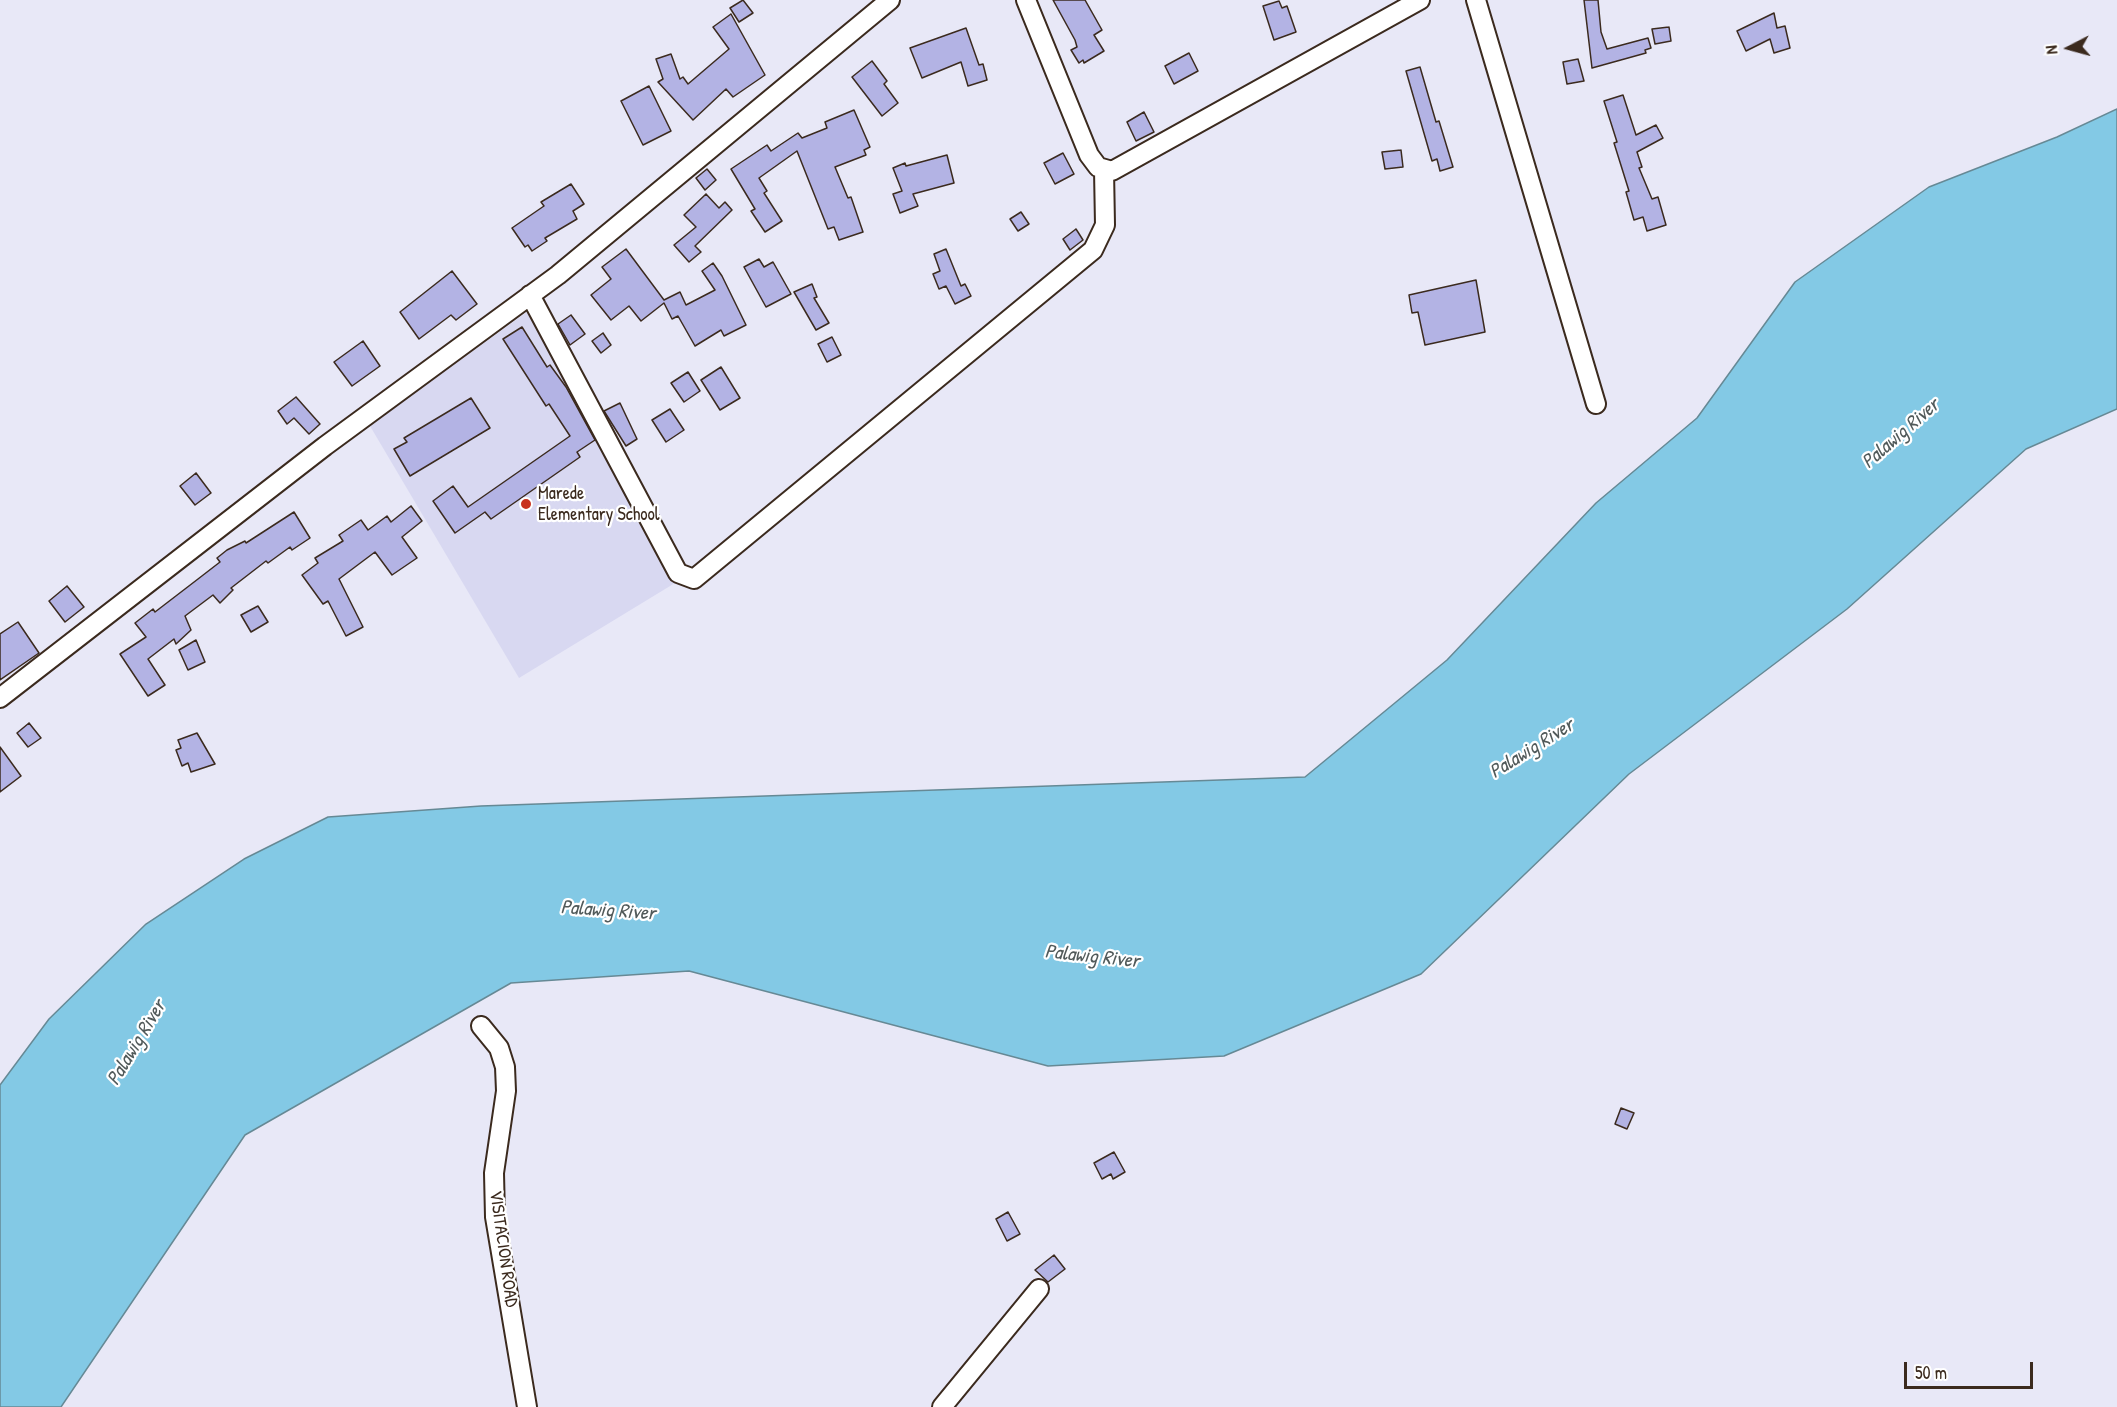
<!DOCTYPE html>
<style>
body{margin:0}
#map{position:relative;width:2117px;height:1407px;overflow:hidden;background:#e8e8f7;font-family:"Patrick Hand",sans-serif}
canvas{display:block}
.north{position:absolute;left:2039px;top:18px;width:60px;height:60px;-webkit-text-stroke:4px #fff;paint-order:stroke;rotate:264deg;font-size:16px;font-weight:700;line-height:24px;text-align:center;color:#3b2a1e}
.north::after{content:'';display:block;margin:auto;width:21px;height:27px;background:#3b2a1e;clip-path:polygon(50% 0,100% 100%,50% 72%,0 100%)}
.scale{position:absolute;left:1904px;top:1362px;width:129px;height:27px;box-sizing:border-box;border:3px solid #3b2a1e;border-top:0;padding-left:8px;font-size:18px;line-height:21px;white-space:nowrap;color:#3b2a1e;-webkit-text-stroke:4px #fff;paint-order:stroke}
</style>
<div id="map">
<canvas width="2117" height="1407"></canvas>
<div class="north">N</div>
<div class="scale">50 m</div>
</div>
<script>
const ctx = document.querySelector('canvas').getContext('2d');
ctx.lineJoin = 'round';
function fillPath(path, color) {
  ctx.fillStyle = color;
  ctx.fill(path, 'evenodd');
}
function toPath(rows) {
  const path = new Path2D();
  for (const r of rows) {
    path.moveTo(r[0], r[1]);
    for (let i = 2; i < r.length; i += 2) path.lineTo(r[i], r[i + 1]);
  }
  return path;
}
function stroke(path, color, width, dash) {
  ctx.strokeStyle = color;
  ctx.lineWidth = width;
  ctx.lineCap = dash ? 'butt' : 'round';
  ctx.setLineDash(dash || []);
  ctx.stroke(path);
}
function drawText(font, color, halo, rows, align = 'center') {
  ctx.font = font + ' "Patrick Hand",sans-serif';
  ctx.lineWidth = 4.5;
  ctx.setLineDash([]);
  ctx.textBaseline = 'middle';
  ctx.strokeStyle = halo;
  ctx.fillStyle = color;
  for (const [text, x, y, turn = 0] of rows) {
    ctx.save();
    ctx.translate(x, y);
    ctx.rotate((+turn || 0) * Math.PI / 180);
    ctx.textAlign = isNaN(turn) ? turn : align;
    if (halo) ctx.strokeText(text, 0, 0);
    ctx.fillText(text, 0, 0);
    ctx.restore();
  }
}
fillPath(toPath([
 [531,309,587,405,675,583,519,678,370,426]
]), '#d8d8f1');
const water = toPath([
 [2117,109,2117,409,2026,449,1847,609,1629,774,1421,974,1224,1056,1048,1066,689,971,511,983,245,1135,61,1407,0,1407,0,1085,49,1019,146,924,244,859,328,817,481,806,1305,777,1447,660,1596,503,1697,418,1795,282,1929,187,2057,137,2117,109]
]);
fillPath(water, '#83c9e5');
stroke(water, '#668995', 1.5);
const building = toPath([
 [743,0,753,13,739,22,730,8,743,0],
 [1053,0,1085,0,1102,30,1094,35,1104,51,1084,63,1083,60,1079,63,1071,50,1077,47,1075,40,1053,0],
 [1584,0,1598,0,1601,32,1607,49,1648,38,1651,48,1645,50,1646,53,1592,68,1584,0],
 [1279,1,1282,8,1287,6,1296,32,1274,40,1263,6,1279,1],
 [1774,13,1777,28,1785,26,1790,48,1774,53,1770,39,1746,51,1737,31,1774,13],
 [731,14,765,75,733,97,726,89,693,120,658,82,663,79,656,59,671,54,680,79,683,77,688,84,729,49,713,27,731,14],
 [1669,27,1671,41,1655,44,1652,29,1669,27],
 [966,28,979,65,983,64,987,80,968,86,961,62,922,78,910,48,966,28],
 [1189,53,1198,71,1174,84,1165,66,1189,53],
 [1578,59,1584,81,1567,84,1563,62,1578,59],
 [872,61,887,81,884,84,898,103,882,116,852,77,872,61],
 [1420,67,1436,122,1439,121,1453,167,1440,171,1437,159,1432,161,1406,71,1420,67],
 [649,86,671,131,643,145,621,101,649,86],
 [1623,95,1636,135,1656,125,1663,138,1637,152,1642,167,1639,168,1652,199,1658,197,1666,225,1647,231,1643,217,1634,220,1626,192,1629,191,1614,143,1617,142,1604,101,1623,95],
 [854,110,870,147,864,150,866,155,835,167,848,198,851,197,863,232,839,240,834,227,828,229,797,151,759,178,767,191,764,193,782,221,765,232,751,211,755,209,731,169,767,145,771,151,798,133,802,138,827,128,825,122,854,110],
 [1144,112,1154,132,1136,141,1127,122,1144,112],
 [1401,150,1403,167,1385,169,1382,152,1401,150],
 [1063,153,1074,174,1055,184,1044,163,1063,153],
 [947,155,954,183,913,194,918,206,900,213,893,194,902,191,893,168,905,163,906,166,947,155],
 [707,169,716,180,705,190,696,178,707,169],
 [571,184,584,204,573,211,577,219,545,238,547,241,532,251,528,245,525,247,512,228,544,206,541,202,571,184],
 [706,194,719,208,725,202,732,210,695,246,701,252,689,262,674,245,696,227,684,215,706,194],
 [1021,212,1029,224,1018,231,1010,219,1021,212],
 [1076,229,1083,240,1070,250,1063,239,1076,229],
 [626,249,664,300,680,292,686,305,715,290,702,271,713,263,722,276,746,325,724,336,721,330,695,346,678,316,672,319,664,303,641,321,629,306,611,320,591,295,611,279,602,267,626,249],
 [946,249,961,286,965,284,971,296,955,304,946,286,939,289,933,274,940,271,934,254,946,249],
 [759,259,764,267,773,262,791,294,766,307,744,267,759,259],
 [452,271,477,304,456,320,451,315,419,339,400,312,452,271],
 [1476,280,1485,332,1425,345,1418,312,1412,313,1409,295,1476,280],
 [812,284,817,297,814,298,829,323,816,330,794,292,812,284],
 [571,315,585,334,570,345,558,324,571,315],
 [522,327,547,367,550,365,566,387,595,440,577,452,580,457,491,519,485,512,455,533,433,501,453,486,468,507,570,436,549,404,546,406,503,339,522,327],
 [603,333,611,345,601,353,592,341,603,333],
 [832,337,841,355,827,362,818,344,832,337],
 [363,341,380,366,352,386,334,362,363,341],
 [721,367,740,398,720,410,701,380,721,367],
 [688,372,700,391,684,402,671,383,688,372],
 [296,397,320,424,309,434,294,418,287,424,278,411,296,397],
 [471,398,490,428,410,476,394,449,407,442,404,438,471,398],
 [620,403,637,439,626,446,604,411,620,403],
 [670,409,684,430,666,442,652,420,670,409],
 [196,473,211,493,195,505,180,486,196,473],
 [411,506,422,521,402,537,417,558,392,575,375,552,339,579,363,627,346,636,328,601,323,604,302,575,318,563,315,558,343,541,339,535,361,520,368,530,387,516,391,522,411,506],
 [294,512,310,538,292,550,290,547,268,563,266,561,231,588,233,590,220,603,213,595,185,616,191,630,176,644,174,639,148,659,165,685,148,696,120,654,146,637,135,623,153,609,155,612,198,579,220,562,217,558,227,550,245,541,246,543,294,512],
 [67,586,84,607,65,622,49,601,67,586],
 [258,606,268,622,251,632,241,615,258,606],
 [18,622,39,653,0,680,0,634,18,622],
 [196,640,205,662,188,670,179,650,196,640],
 [29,723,41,738,28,747,17,733,29,723],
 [197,733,215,764,191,772,188,763,182,766,176,750,181,748,178,740,197,733],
 [0,747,21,776,0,792,0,747],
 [1621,1108,1634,1113,1627,1129,1615,1124,1621,1108],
 [1114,1152,1125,1172,1113,1179,1111,1174,1102,1179,1094,1163,1114,1152],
 [1008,1212,1020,1234,1007,1241,996,1219,1008,1212],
 [1054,1255,1065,1269,1048,1282,1035,1270,1054,1255]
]);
fillPath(building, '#b3b3e4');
stroke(building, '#3b2a1e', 1.5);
const minor = toPath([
 [1026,0,1089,155,1098,167,1112,171,1420,0],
 [1476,0,1596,404],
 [530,295,678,573,694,579,1093,250,1105,225,1104,170],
 [0,698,325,446,558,275,890,0],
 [481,1026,499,1048,505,1067,506,1091,494,1173,495,1217,527,1407],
 [942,1407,1039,1289]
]);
stroke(minor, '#3b2a1e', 22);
stroke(minor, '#fff', 18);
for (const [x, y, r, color] of [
 [526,504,6,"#c8321e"]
]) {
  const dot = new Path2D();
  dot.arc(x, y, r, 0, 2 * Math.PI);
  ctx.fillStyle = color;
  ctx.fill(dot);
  stroke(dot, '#fff', 2);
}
drawText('18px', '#3b2a1e', '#fff', [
 ["Marede",538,494],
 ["Elementary School",538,515]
], 'left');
drawText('18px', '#3b2a1e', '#fff', [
 ["VISITACION ROAD",503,1249,82]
]);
drawText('italic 20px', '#515a5a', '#fff', [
 ["Palawig River",1901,434,-41],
 ["Palawig River",1532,749,-32],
 ["Palawig River",608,911,4],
 ["Palawig River",1092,957,6],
 ["Palawig River",137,1043,-59]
]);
</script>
